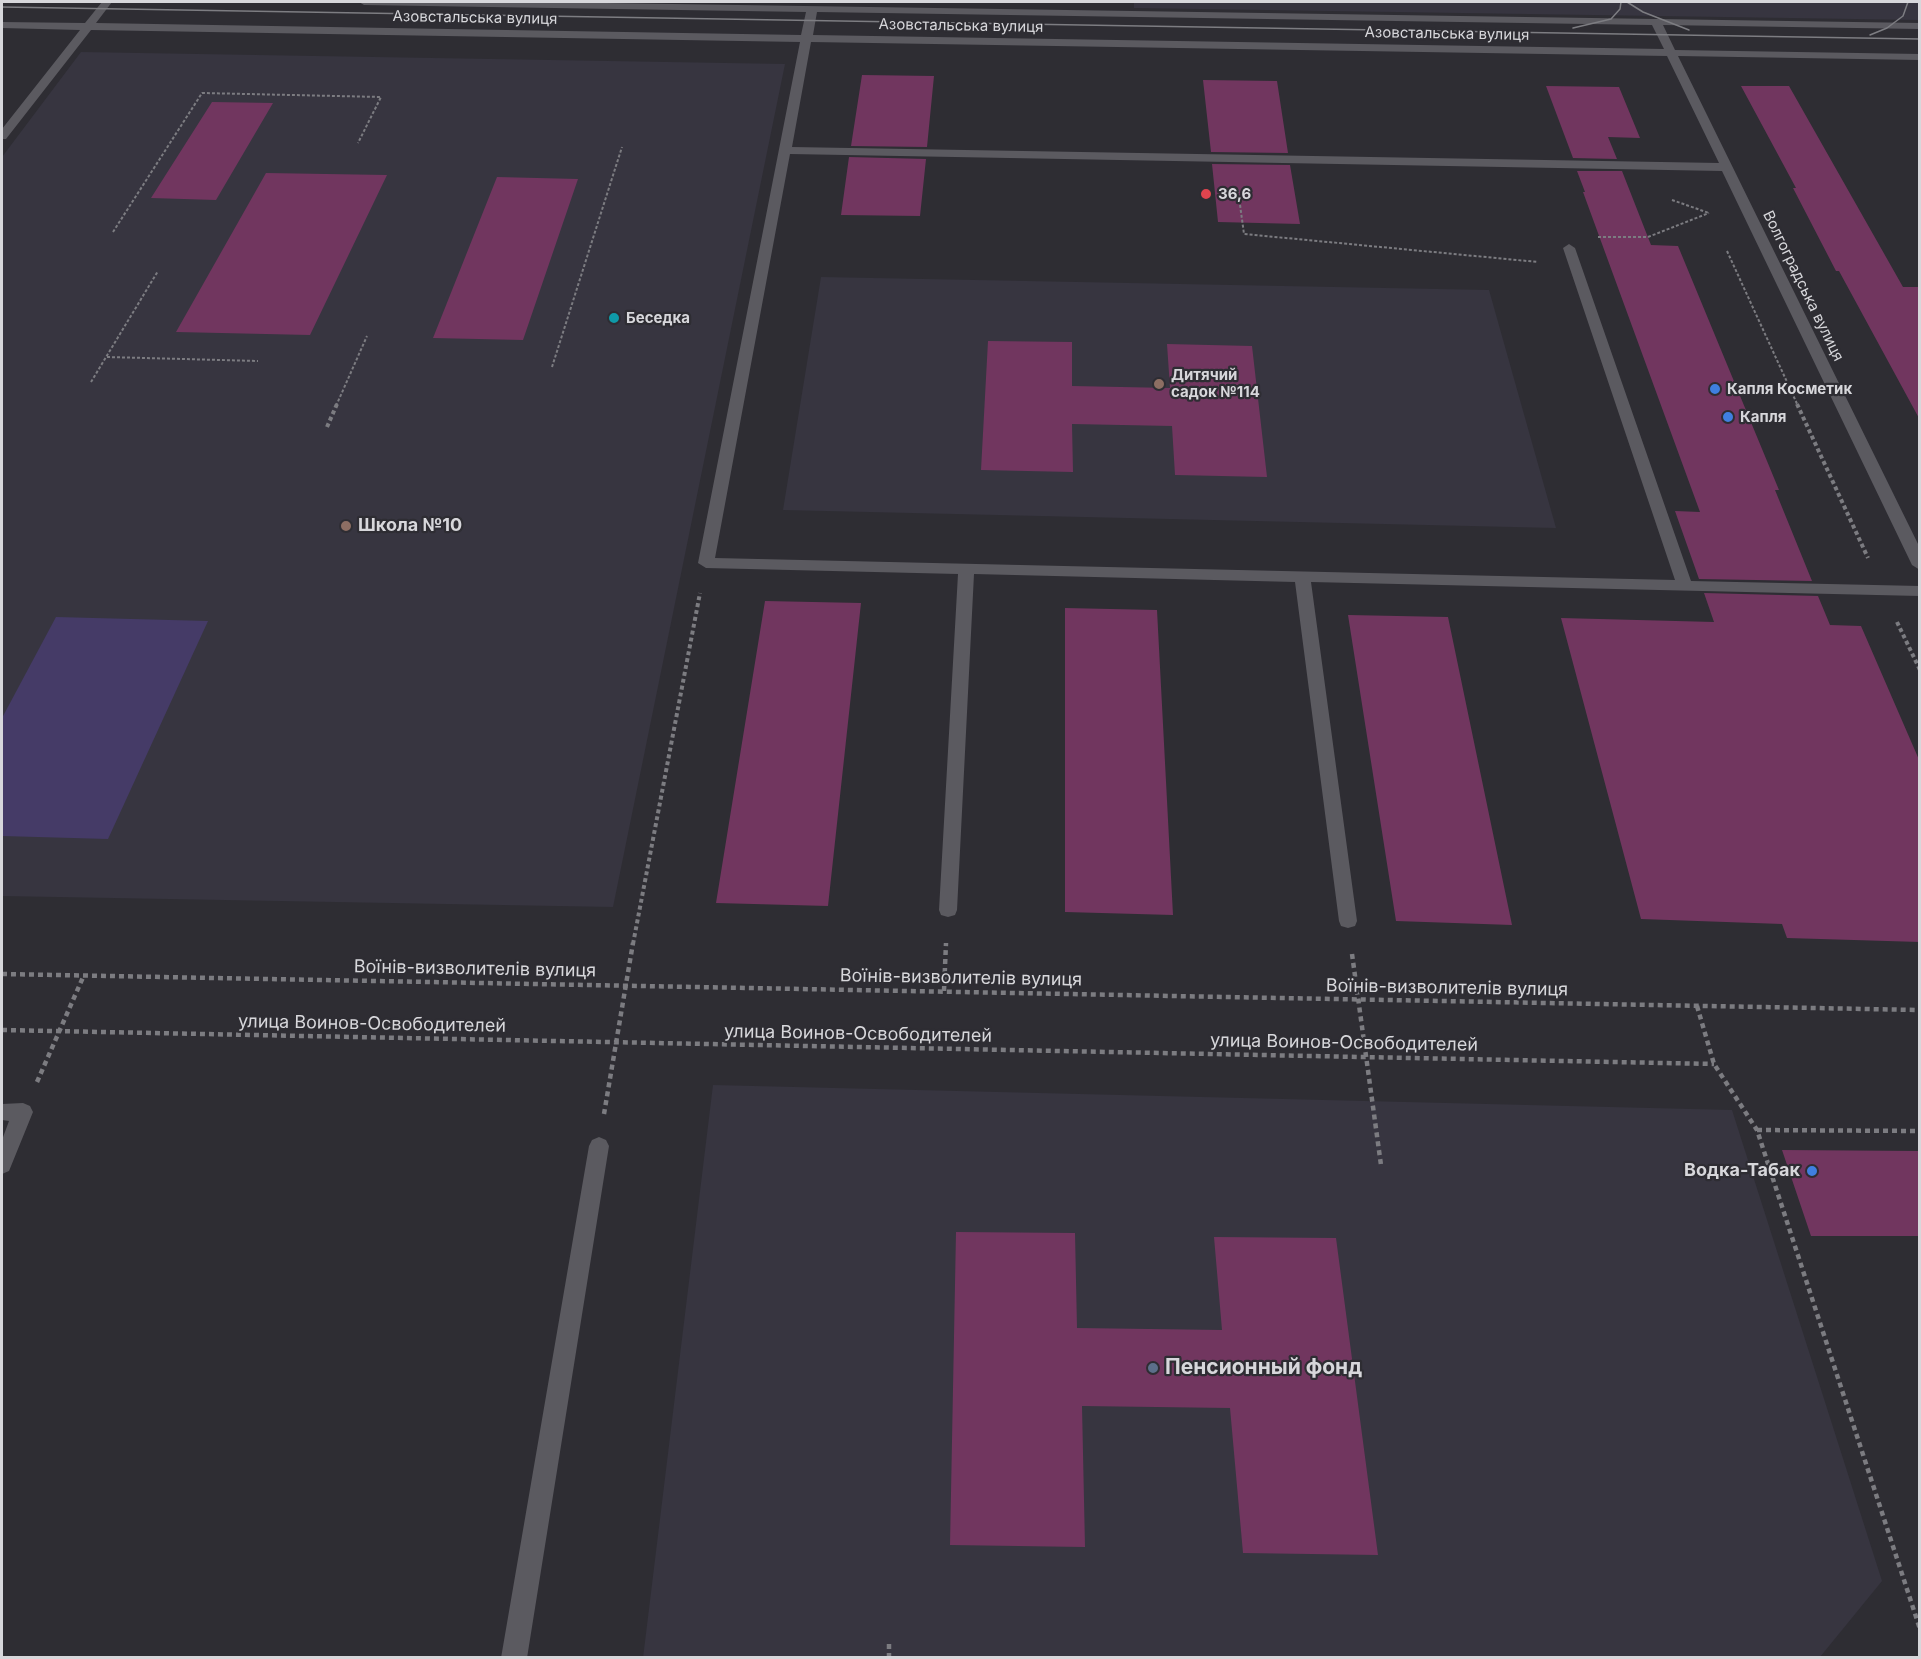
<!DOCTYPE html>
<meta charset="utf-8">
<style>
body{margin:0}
#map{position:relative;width:1921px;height:1659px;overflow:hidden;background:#2e2d33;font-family:Inter,sans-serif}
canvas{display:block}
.frame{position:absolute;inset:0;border:3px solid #d7d7db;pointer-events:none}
</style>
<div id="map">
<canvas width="1921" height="1659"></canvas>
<div class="frame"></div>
</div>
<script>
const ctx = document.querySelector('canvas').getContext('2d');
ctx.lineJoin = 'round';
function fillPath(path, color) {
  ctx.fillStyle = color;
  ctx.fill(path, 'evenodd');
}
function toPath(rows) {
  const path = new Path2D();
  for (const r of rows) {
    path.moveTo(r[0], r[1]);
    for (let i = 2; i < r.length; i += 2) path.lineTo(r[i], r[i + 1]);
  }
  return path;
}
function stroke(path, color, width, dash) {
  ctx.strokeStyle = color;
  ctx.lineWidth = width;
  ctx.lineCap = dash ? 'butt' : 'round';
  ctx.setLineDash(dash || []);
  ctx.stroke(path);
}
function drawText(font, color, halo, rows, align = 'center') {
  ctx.font = font + ' Inter,sans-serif';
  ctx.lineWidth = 4.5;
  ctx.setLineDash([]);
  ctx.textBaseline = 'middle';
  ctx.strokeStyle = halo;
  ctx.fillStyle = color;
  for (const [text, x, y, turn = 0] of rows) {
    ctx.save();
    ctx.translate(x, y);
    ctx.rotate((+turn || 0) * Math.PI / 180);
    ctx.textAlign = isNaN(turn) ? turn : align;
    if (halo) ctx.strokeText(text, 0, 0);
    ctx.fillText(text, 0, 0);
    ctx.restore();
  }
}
fillPath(toPath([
 [1134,2,1919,2,1920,20,1134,8],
 [81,52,785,64,613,907,2,896,2,157],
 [821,277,1489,290,1556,528,783,510],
 [713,1085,1732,1110,1882,1581,1820,1657,643,1658]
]), '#373540');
fillPath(toPath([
 [56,617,208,621,108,839,2,836,2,718]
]), '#453b67');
fillPath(toPath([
 [862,75,934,76,927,147,851,146],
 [1203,80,1277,81,1288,153,1211,152],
 [1546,86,1619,87,1640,138,1608,137,1617,159,1573,158],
 [1741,86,1789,86,1903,287,1920,287,1920,420,1839,271,1836,271,1793,188,1796,188],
 [212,102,273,103,216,200,151,198],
 [849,157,926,159,920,216,841,215],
 [1212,164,1290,165,1300,224,1218,222],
 [1577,171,1622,171,1651,245,1678,246,1779,490,1775,490,1812,581,1699,579,1675,511,1700,512,1583,192,1585,192],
 [266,173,387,175,310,335,176,332],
 [497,177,578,179,523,340,433,338],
 [988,341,1072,342,1072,386,1170,388,1167,344,1252,346,1267,477,1175,475,1172,426,1072,424,1073,472,981,470],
 [1704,593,1818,596,1830,625,1861,626,1920,762,1920,942,1787,938,1782,924,1641,919,1561,618,1714,622],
 [765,601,861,603,828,906,716,903],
 [1065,608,1157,610,1173,915,1065,912],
 [1348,615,1448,617,1512,925,1396,921],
 [1782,1150,1920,1151,1920,1236,1811,1236],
 [956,1232,1075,1233,1077,1328,1222,1330,1214,1237,1336,1238,1378,1555,1243,1553,1230,1408,1082,1406,1085,1547,950,1545]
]), '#71365f');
stroke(toPath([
 [1238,190,1244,234,1538,262],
 [1672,200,1709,213],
 [113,232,202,93,381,97,358,143],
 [1598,237,1648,237,1709,213],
 [1727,251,1798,406],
 [107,357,258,361],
 [552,367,622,147],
 [91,382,158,271],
 [336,406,367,336]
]), '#7c7c81', 2, [3, 2]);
stroke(toPath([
 [1797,404,1868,558],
 [327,427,337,404],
 [1897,622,1920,670],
 [633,944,700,593]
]), '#7c7c81', 4, [4, 3]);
stroke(toPath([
 [1352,954,1381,1165],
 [2,974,1920,1010],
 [944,991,946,943],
 [1697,1006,1714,1064,1757,1130,1920,1629],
 [2,1030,1714,1064],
 [37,1082,84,975],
 [604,1114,633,943],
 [1757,1130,1920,1131],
 [889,1644,889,1658]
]), '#7c7c81', 4.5, [5, 4]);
fillPath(toPath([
 [102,2,112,2,96,23,801,35,806,12,364,5,359,2,542,2,1920,23,1920,29,1663,25,1675,50,1920,54,1920,60,1678,56,1920,548,1920,570,1912,565,1722,171,790,154,715,558,1675,580,1563,248,1569,244,1575,248,1691,581,1920,586,1920,596,1311,582,1357,921,1355,926,1348,928,1341,926,1339,921,1295,582,974,574,957,910,955,915,948,917,941,915,939,910,958,574,706,568,698,563,800,42,91,30,6,139,2,139,2,129,80,30,2,28,2,22,85,23,102,2],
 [817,12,1652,25,1664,49,813,35,817,12],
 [811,42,1667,56,1719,163,792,147,811,42],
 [23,1103,30,1106,33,1112,9,1171,2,1174,2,1140,9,1121,2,1120,2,1104,23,1103],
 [599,1137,606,1140,609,1146,527,1658,501,1658,589,1146,592,1140,599,1137]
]), '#5b5a60');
stroke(toPath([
 [1627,2,1643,12,1689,30],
 [2,7,1920,39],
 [1573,28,1611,19,1620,9,1621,2],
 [1870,35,1887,28,1903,16,1908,2]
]), '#7d7d82', 1.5);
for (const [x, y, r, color] of [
 [1206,194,6,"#e0444e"],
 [614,318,6,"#0f9aa8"],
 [1159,384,6,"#8d6e63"],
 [1715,389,6,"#3f7fe0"],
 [1728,417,6,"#3f7fe0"],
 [346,526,6,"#8d6e63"],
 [1812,1171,6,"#3f7fe0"],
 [1153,1368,6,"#5c6f8a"]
]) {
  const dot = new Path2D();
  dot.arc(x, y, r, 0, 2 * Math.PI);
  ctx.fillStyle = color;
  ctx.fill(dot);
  stroke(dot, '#2e2d33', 2);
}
drawText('15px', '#d7d7db', '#2e2d33', [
 ["Азовстальська вулиця",475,18,1],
 ["Азовстальська вулиця",961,26,1],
 ["Азовстальська вулиця",1447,34,1],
 ["Волгоградська вулиця",1803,286,64]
]);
drawText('bold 15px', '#d7d7db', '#2e2d33', [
 ["36,6",1218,194],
 ["Беседка",626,318],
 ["Дитячий",1171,375],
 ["садок №114",1171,392],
 ["Капля Косметик",1727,389],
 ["Капля",1740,417]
], 'left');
drawText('bold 18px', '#d7d7db', '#2e2d33', [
 ["Школа №10",358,526],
 ["Водка-Табак",1800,1171,"right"]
], 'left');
drawText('18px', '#d7d7db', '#2e2d33', [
 ["Воїнів-визволителів вулиця",475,969,1],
 ["Воїнів-визволителів вулиця",961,978,1],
 ["Воїнів-визволителів вулиця",1447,988,1],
 ["улица Воинов-Освободителей",372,1024,1],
 ["улица Воинов-Освободителей",858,1034,1],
 ["улица Воинов-Освободителей",1344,1043,1]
]);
drawText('bold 21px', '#d7d7db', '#2e2d33', [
 ["Пенсионный фонд",1165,1368]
], 'left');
</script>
